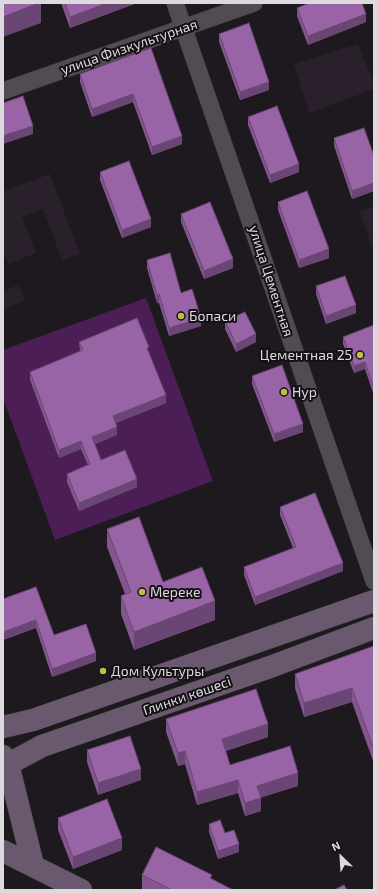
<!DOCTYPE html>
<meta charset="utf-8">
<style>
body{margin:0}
#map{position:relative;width:377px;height:893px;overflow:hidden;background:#1d191e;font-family:"Exo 2",sans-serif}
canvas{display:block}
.frame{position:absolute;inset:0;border:4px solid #dddade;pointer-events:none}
.north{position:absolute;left:321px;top:837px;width:40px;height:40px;-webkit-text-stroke:3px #141015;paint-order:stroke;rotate:335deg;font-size:11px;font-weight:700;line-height:16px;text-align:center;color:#dddade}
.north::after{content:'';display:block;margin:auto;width:14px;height:18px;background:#dddade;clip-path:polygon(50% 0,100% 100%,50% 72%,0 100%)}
</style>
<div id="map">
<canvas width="377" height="893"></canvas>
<div class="frame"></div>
<div class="north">N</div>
</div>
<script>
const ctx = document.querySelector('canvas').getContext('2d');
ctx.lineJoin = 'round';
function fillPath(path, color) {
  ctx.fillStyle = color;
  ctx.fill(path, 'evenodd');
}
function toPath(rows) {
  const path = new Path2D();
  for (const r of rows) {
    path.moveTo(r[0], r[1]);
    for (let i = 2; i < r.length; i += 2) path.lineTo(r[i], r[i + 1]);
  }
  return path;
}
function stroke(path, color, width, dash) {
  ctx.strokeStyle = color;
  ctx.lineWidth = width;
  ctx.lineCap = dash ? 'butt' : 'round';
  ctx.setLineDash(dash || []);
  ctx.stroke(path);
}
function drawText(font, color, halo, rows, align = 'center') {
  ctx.font = font + ' "Exo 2",sans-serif';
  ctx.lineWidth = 4;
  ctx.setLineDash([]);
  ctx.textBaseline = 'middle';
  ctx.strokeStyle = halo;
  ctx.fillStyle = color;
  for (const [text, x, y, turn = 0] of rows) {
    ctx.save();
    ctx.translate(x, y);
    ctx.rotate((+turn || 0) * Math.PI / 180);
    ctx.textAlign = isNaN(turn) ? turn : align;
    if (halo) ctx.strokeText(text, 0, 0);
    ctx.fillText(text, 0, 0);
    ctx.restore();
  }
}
fillPath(toPath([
 [358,44,374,83,374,89,309,113,294,64],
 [50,174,80,254,62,260,43,209,22,217,36,253,8,264,3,249,3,191],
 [374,206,374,253,359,211],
 [18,285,25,300,3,310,3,291]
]), '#29202b');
fillPath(toPath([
 [146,298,213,481,55,540,3,398,3,350]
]), '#4b1f55');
const street = toPath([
 [175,3,374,581],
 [3,91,254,3]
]);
const secondary = toPath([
 [3,727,33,720,374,601],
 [3,756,8,764,33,865],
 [3,767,42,746,270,667,374,628],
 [3,851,81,890]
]);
stroke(street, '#373437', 18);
stroke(secondary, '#373437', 23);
stroke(street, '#514c52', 17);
stroke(secondary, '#6a596e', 22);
fillPath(toPath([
 [61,3,137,3,70,28],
 [297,8,366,22,308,45,297,16],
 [219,34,269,90,240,100,219,42],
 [151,48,182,144,152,155,133,102,92,117,80,82,80,74],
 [248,117,299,172,270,183,248,125],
 [334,138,374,156,374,191,352,199,334,146],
 [100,172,151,227,122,238,100,180],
 [278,202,329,258,299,268,278,210],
 [181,214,233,268,204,279,181,222],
 [147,260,181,293,201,326,169,336,159,303,157,303,147,268],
 [316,286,356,313,326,324,316,294],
 [225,321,256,342,236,352,225,329],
 [374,325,374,396,365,369,354,373,343,344,343,337],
 [79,342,149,353,166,403,116,423,117,435,95,444,101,460,137,487,79,511,67,482,67,474,88,465,81,449,59,458,30,380,30,372,80,351],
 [252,376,303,432,274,442,252,384],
 [280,507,343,571,255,605,244,575,244,567,293,548,280,515],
 [107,529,163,582,215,620,134,650,121,614,121,596,125,594,107,547],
 [36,587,54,635,96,661,52,677,36,628,3,640,3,599],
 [374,646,373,761,352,702,304,717,295,688,295,674],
 [166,719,268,737,226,751,230,765,298,786,261,797,261,811,245,816,238,793,197,805,185,764,178,766,166,732],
 [87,750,141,780,98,795,87,762],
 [58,818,122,850,73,869,58,830],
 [209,824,239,852,218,859,209,832],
 [142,875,212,879,233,890,142,890]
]), '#83568e');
fillPath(toPath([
 [39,3,41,3,41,23,3,37,3,17],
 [107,3,137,3,70,28,70,17],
 [366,14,366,22,308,45,308,36],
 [269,82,269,90,240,100,240,92],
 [133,94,133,102,92,117,92,109],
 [33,126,33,134,3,144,3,136],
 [182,136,182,144,152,155,152,147],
 [299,164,299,172,270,183,270,175],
 [374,183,374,191,352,199,352,191],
 [151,219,151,227,122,238,122,230],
 [329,249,329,258,299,268,299,260],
 [233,259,233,268,204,279,204,271],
 [159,294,159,303,157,303,157,295],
 [356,305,356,313,326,324,326,316],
 [201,318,201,326,169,336,169,328],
 [256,334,256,342,236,352,236,344],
 [365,362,365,369,354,373,354,366],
 [166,395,166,403,113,424,113,416],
 [303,424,303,432,274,442,274,434],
 [117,427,117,435,92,445,92,437],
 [81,441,81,449,59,458,59,450],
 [137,479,137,487,79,511,79,503],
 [343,563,343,571,255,605,255,597],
 [215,601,215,620,134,650,134,632],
 [36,620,36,628,3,640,3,632],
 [96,653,96,661,52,677,52,669],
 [352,688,352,702,304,717,304,703],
 [268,724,268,737,222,752,222,739],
 [374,746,374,761,373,761,373,747],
 [185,751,185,764,178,766,178,753],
 [141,769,141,780,98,795,98,783],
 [298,773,298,786,257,799,257,786],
 [238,780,238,793,197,805,197,792],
 [261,798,261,811,245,816,245,803],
 [122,838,122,850,73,869,73,857],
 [239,844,239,852,218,859,218,851]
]), '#6a4674');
const building = toPath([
 [3,3,39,3,3,17,3,3],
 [65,3,107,3,70,17,65,3],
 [309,3,362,3,366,14,308,36,297,8,309,3],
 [249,23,269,82,240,92,219,34,249,23],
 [151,48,182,136,152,147,133,94,92,109,80,74,151,48],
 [23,96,33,126,3,136,3,103,23,96],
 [277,106,299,164,270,175,248,117,277,106],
 [364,128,374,156,374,183,352,191,334,138,364,128],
 [129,161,151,219,122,230,100,172,129,161],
 [307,191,329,249,299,260,278,202,307,191],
 [210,202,233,259,204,271,181,214,210,202],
 [170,253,181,293,192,289,201,318,169,328,159,294,157,295,147,260,170,253],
 [345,276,356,305,326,316,316,286,345,276],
 [245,312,256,334,236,344,225,321,245,312],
 [137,318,149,347,147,348,166,395,113,416,117,427,92,437,101,460,125,450,137,479,79,503,67,474,90,464,81,441,59,450,30,372,83,350,79,342,137,318],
 [374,325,374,389,365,362,354,366,343,337,374,325],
 [282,365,303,424,274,434,252,376,282,365],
 [315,493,343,563,255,597,244,567,296,547,280,507,315,493],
 [139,517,163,582,202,567,215,601,134,632,121,596,131,592,107,529,139,517],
 [36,587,54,635,86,624,96,653,52,669,36,620,3,632,3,599,36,587],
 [374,646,374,746,373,747,352,688,304,703,295,674,374,646],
 [256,689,268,724,222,739,230,765,290,746,298,773,257,786,261,798,245,803,238,780,197,792,185,751,178,753,166,719,256,689],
 [130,736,141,769,98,783,87,750,130,736],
 [107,799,122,838,73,857,58,818,107,799],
 [220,820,225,833,234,830,239,844,218,851,209,824,220,820],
 [156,847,212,875,210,878,233,890,172,890,142,875,156,847],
 [344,885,347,890,334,890,344,885]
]);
fillPath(building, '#9864a5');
stroke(building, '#6a4674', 1);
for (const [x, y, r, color] of [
 [181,316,4,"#bebf42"],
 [360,355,4,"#bebf42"],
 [284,392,4,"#bebf42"],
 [142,592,4,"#bebf42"],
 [103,671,4,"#bebf42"]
]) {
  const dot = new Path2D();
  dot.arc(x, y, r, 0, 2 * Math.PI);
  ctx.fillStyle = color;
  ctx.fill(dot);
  stroke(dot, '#141015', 1.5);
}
drawText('14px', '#dddade', '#141015', [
 ["улица Физкультурная",129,47,-19],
 ["улица Цементная",271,281,72],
 ["Глинки көшесі",187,696,-19]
]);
drawText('14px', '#dddade', '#141015', [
 ["Бопаси",189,316],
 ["Цементная 25",352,355,"right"],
 ["Нур",292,392],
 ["Мереке",150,592],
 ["Дом Культуры",111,671]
], 'left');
</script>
